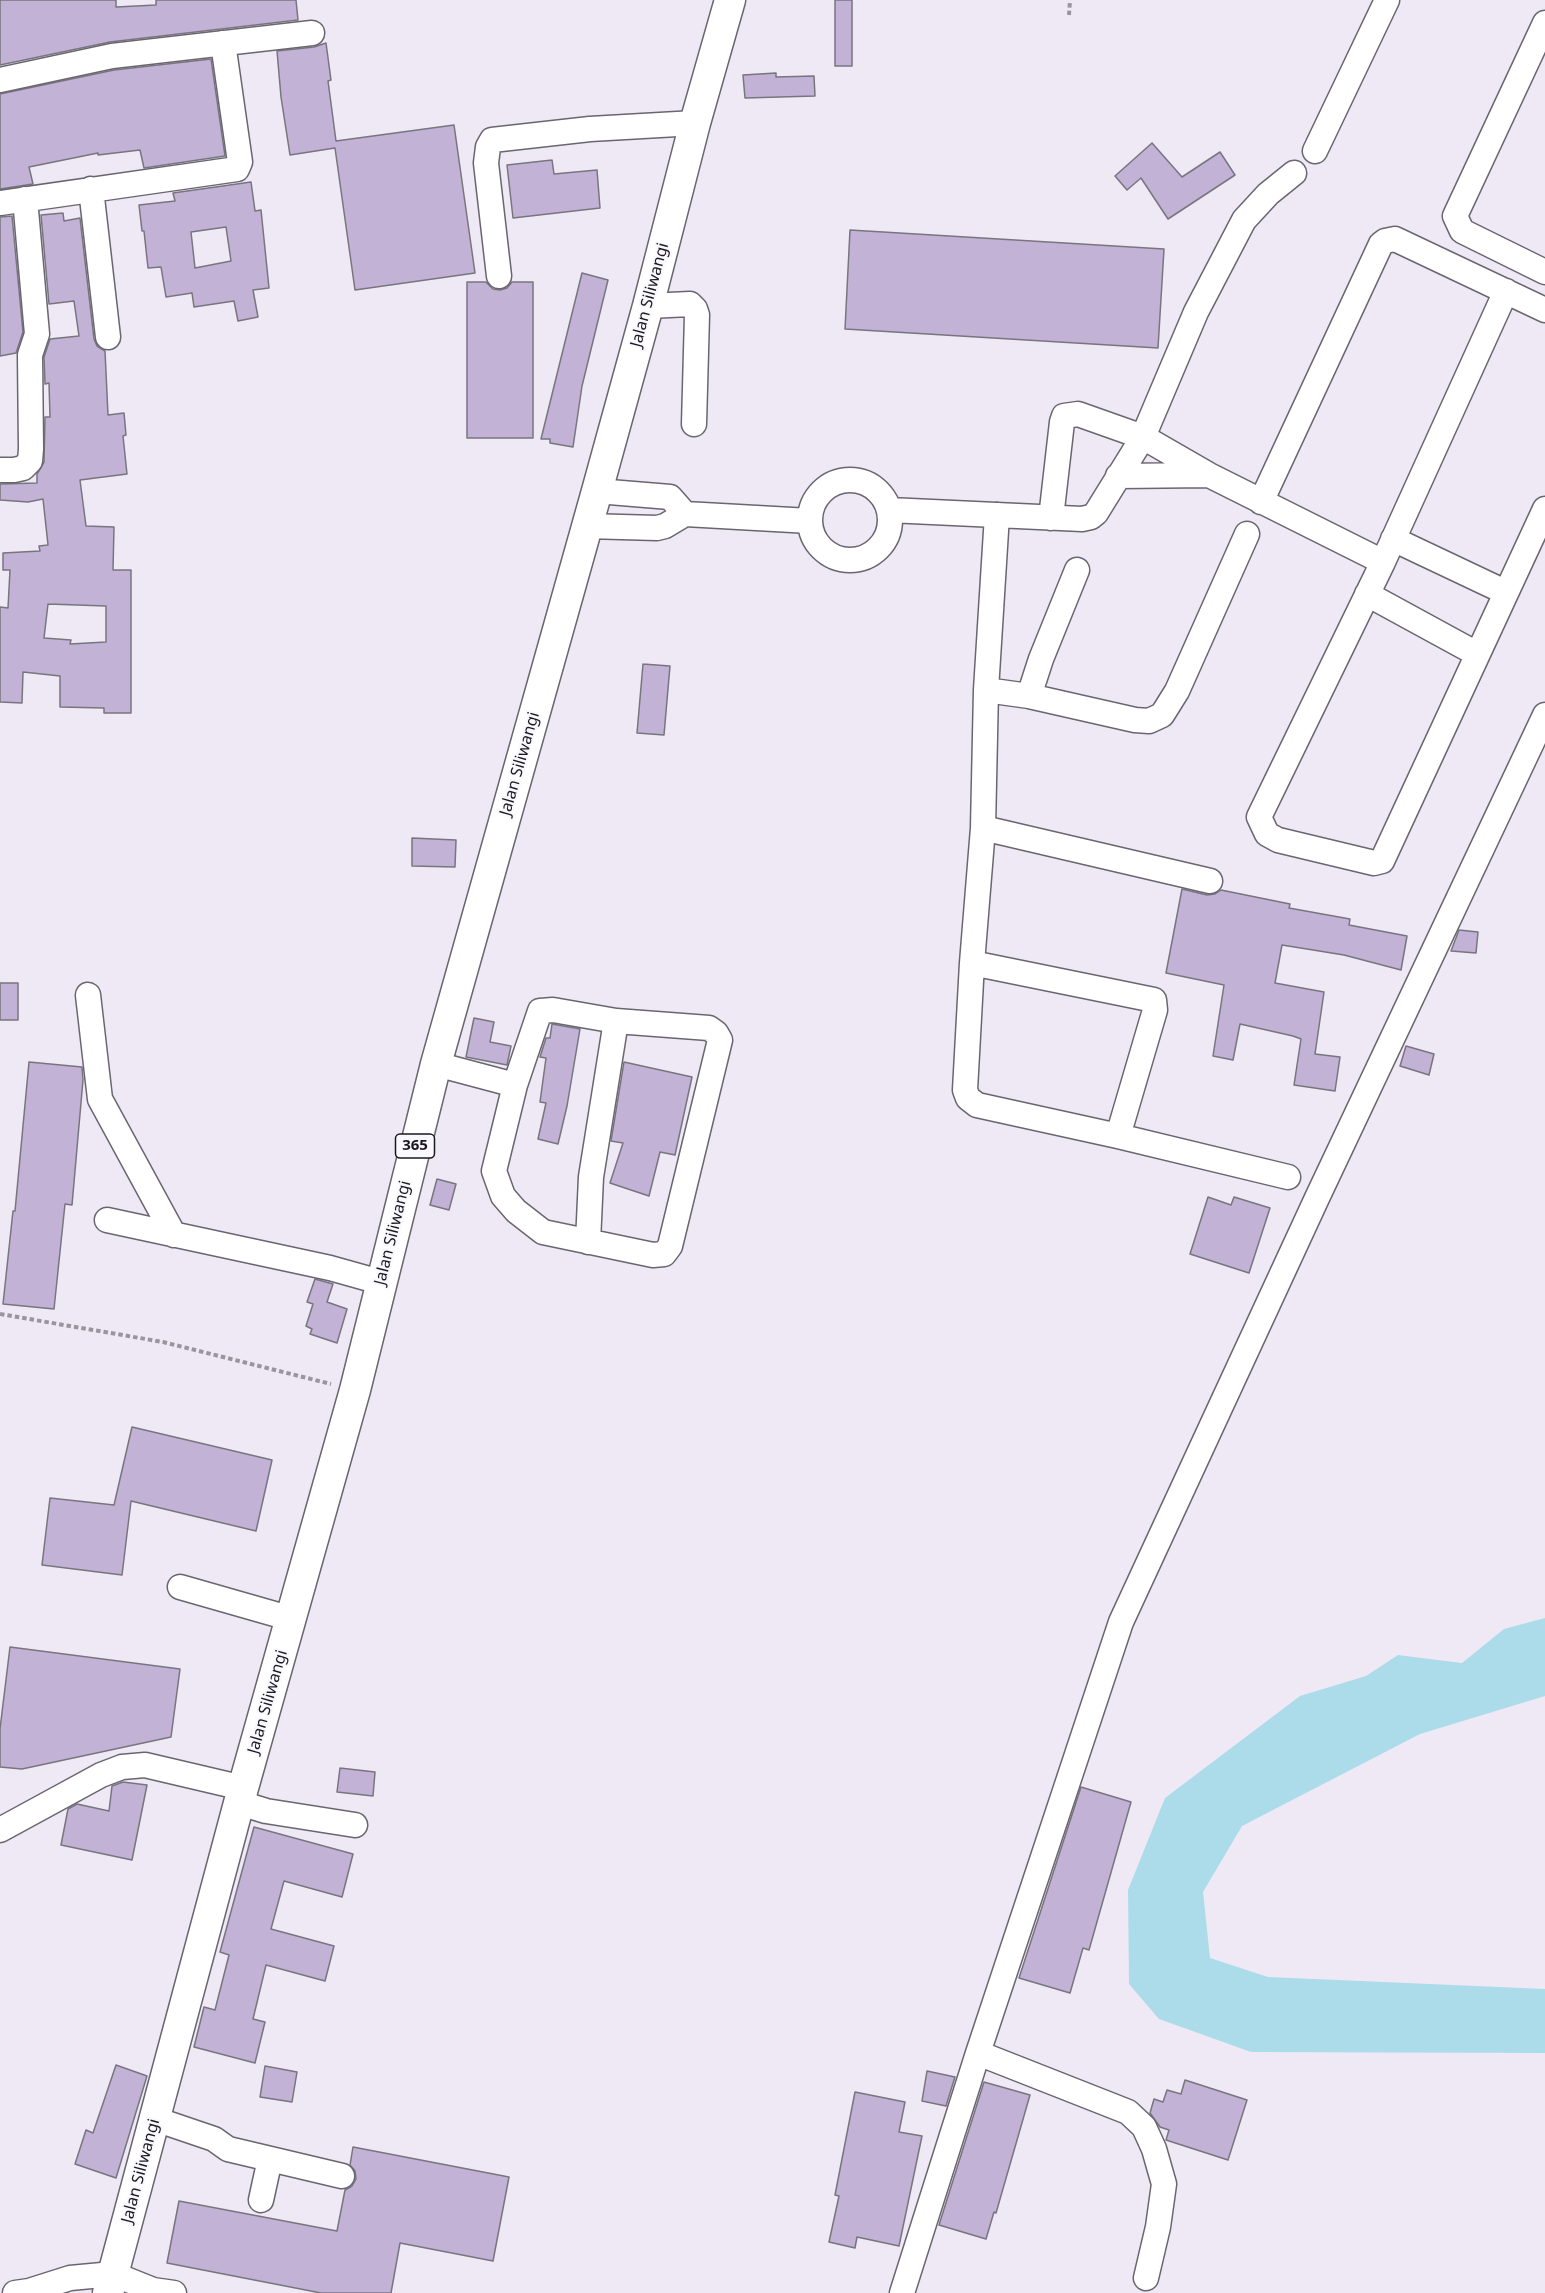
<!DOCTYPE html>
<style>
body{margin:0}
canvas{display:block;background:#eee9f5}
</style>
<canvas width="1545" height="2293"></canvas>
<script>
const ctx = document.querySelector('canvas').getContext('2d');
ctx.lineJoin = 'round';
function fillPath(path, color) {
  ctx.fillStyle = color;
  ctx.fill(path, 'evenodd');
}
function toPath(rows) {
  const path = new Path2D();
  for (const r of rows) {
    if (r.length === 3) {
      path.moveTo(r[0] + r[2], r[1]);
      path.arc(r[0], r[1], r[2], 0, 2 * Math.PI);
      continue;
    }
    path.moveTo(r[0], r[1]);
    for (let i = 2; i < r.length; i += 2) path.lineTo(r[i], r[i + 1]);
  }
  return path;
}
function stroke(path, color, width, dash) {
  ctx.strokeStyle = color;
  ctx.lineWidth = width;
  ctx.lineCap = dash ? 'butt' : 'round';
  ctx.setLineDash(dash || []);
  ctx.stroke(path);
}
function drawText(font, color, halo, rows, align = 'center') {
  ctx.font = font + ' "Noto Sans",sans-serif';
  ctx.lineWidth = 4.5;
  ctx.setLineDash([]);
  ctx.textBaseline = 'middle';
  ctx.strokeStyle = halo;
  ctx.fillStyle = color;
  for (const [text, x, y, turn = 0] of rows) {
    ctx.save();
    ctx.translate(x, y);
    ctx.rotate((+turn || 0) * Math.PI / 180);
    ctx.textAlign = isNaN(turn) ? turn : align;
    if (halo) ctx.strokeText(text, 0, 0);
    ctx.fillText(text, 0, 0);
    ctx.restore();
  }
}
fillPath(toPath([
 [1545,1618,1545,1696,1420,1734,1242,1826,1203,1892,1210,1958,1268,1977,1545,1989,1545,2053,1251,2052,1159,2019,1129,1984,1128,1890,1165,1798,1300,1696,1366,1676,1398,1655,1462,1663,1504,1629]
]), '#acdcea');
const building = toPath([
 [0,0,116,0,116,7,156,5,156,0,296,0,298,20,110,42,0,65,0,0],
 [835,0,852,0,852,66,835,66,835,0],
 [326,43,331,80,328,81,336,141,454,125,475,273,355,290,335,148,290,155,281,97,277,51,314,47,326,43],
 [211,59,225,156,144,168,140,150,98,155,98,153,29,167,33,184,0,189,0,94,114,70,211,59],
 [776,73,776,77,814,76,815,96,745,98,743,75,776,73],
 [1152,143,1182,177,1220,152,1235,175,1168,219,1141,178,1127,190,1115,176,1152,143],
 [552,160,554,174,597,170,600,208,513,218,507,165,552,160],
 [251,182,255,211,261,210,269,288,253,290,258,317,238,321,234,301,194,307,192,293,166,297,161,267,148,268,144,231,142,231,139,205,175,201,173,193,251,182],
 [226,227,231,261,195,268,191,232,226,227],
 [63,213,64,221,80,218,94,339,97,346,105,351,108,415,124,413,126,435,123,436,127,474,80,480,86,526,114,527,113,570,131,570,131,713,104,713,104,708,60,707,60,676,23,672,22,703,0,702,0,607,8,608,10,570,3,570,3,553,40,551,39,546,48,545,43,499,28,502,0,500,0,484,37,483,37,474,44,462,45,417,50,417,49,383,45,384,44,357,50,339,79,336,74,301,49,304,41,215,63,213],
 [48,604,106,606,106,642,70,644,71,640,44,638,48,604],
 [12,216,23,332,16,353,0,356,0,217,12,216],
 [850,230,1164,249,1158,348,845,329,850,230],
 [582,273,608,280,582,386,573,447,550,443,550,439,541,439,582,273],
 [467,282,486,282,493,289,500,290,507,288,512,282,533,282,533,438,467,438,467,282],
 [643,664,670,666,664,735,637,733,643,664],
 [412,838,456,840,455,867,412,866,412,838],
 [1182,889,1207,895,1215,894,1221,890,1290,904,1289,908,1350,919,1349,925,1407,936,1401,970,1344,955,1282,945,1275,983,1324,992,1315,1054,1340,1057,1335,1091,1294,1085,1301,1039,1293,1036,1240,1024,1233,1060,1213,1056,1224,985,1166,973,1182,889],
 [1459,930,1478,932,1476,953,1451,951,1459,930],
 [0,983,18,983,18,1020,0,1020,0,983],
 [474,1018,494,1022,490,1042,511,1046,507,1065,466,1057,474,1018],
 [552,1024,580,1029,567,1106,558,1144,538,1139,546,1103,540,1102,546,1058,540,1057,546,1038,550,1038,552,1024],
 [1406,1046,1434,1054,1429,1075,1400,1066,1406,1046],
 [29,1062,82,1067,83,1080,72,1205,65,1204,54,1309,3,1304,13,1211,15,1211,29,1062],
 [624,1062,692,1077,675,1155,660,1152,649,1196,610,1183,623,1143,611,1141,624,1062],
 [437,1179,456,1184,449,1210,430,1205,437,1179],
 [1208,1197,1231,1205,1234,1197,1270,1208,1249,1273,1190,1254,1208,1197],
 [315,1279,333,1284,327,1302,347,1309,337,1343,310,1334,312,1329,306,1326,313,1304,307,1302,315,1279],
 [132,1427,272,1460,256,1531,131,1501,122,1575,42,1565,50,1498,114,1505,132,1427],
 [10,1647,180,1669,171,1737,22,1769,0,1767,0,1729,10,1647],
 [340,1768,375,1772,373,1796,337,1792,340,1768],
 [123,1782,147,1785,132,1860,61,1845,68,1809,77,1804,109,1811,112,1786,123,1782],
 [1081,1787,1131,1802,1089,1950,1083,1948,1070,1993,1019,1978,1081,1787],
 [254,1827,353,1854,342,1897,284,1881,271,1929,334,1946,325,1981,266,1965,253,2019,265,2022,255,2063,194,2047,204,2007,215,2010,229,1955,220,1952,254,1827],
 [116,2065,147,2076,116,2178,75,2164,86,2130,93,2133,116,2065],
 [265,2066,297,2072,292,2102,260,2097,265,2066],
 [927,2071,955,2077,946,2106,922,2101,927,2071],
 [1185,2080,1247,2100,1228,2160,1166,2140,1169,2130,1160,2127,1150,2113,1154,2099,1163,2102,1167,2090,1181,2094,1185,2080],
 [984,2082,1030,2095,996,2213,994,2212,986,2239,939,2225,984,2082],
 [855,2092,905,2102,899,2132,922,2136,899,2246,857,2237,855,2248,829,2242,839,2196,835,2195,855,2092],
 [353,2147,509,2177,493,2261,400,2243,391,2293,321,2293,167,2263,179,2201,337,2231,345,2190,352,2186,356,2179,355,2171,350,2165,353,2147]
]);
fillPath(building, '#c1b2d6');
stroke(building, '#79757f', 1.5);
const minor = toPath([
 [1545,23,1455,216,1462,231,1545,272],
 [0,80,112,56,312,33],
 [1315,151,1387,0],
 [91,189,108,337],
 [0,203,237,169,240,162,223,43],
 [499,276,486,163,488,147,492,140,590,129,695,123],
 [1506,291,1383,562,1259,817,1267,834,1278,840,1374,863,1382,861,1545,509],
 [648,306,690,304,695,309,697,315,694,424],
 [0,470,14,470,23,468,30,461,31,449,30,355,37,334,25,199],
 [1118,476,1209,475],
 [850,520,40],
 [597,491,670,497,685,514],
 [1261,502,1381,244,1385,241,1395,239,1545,310],
 [889,510,1082,519,1091,517,1096,513,1143,437,1196,312,1244,220,1268,194,1294,173],
 [997,515,986,690,983,828,972,963,965,1090,968,1098,977,1105,1118,1136,1288,1177],
 [1051,518,1062,422,1064,416,1078,414,1143,437,1209,475,1383,562],
 [586,526,657,528,665,526,685,514,810,521],
 [1393,539,1505,592],
 [1077,570,1041,659,1029,696,1135,720,1149,721,1162,715,1177,691,1247,534],
 [1367,594,1477,654],
 [986,690,1029,696],
 [983,828,1210,881],
 [972,963,1154,1000,1155,1010,1118,1136],
 [88,995,100,1099,174,1235],
 [436,1064,515,1085,494,1171,503,1196,516,1211,543,1232,653,1255,664,1254,670,1246,720,1040,716,1033,709,1028,616,1021,553,1010,540,1011,515,1085],
 [107,1220,330,1268,380,1282],
 [588,1242,591,1177,616,1021],
 [180,1587,292,1619],
 [240,1803,266,1811,355,1825],
 [0,1830,101,1775,122,1767,145,1765,243,1788],
 [978,2053,1128,2112,1144,2127,1154,2149,1164,2184,1158,2227,1146,2278],
 [155,2119,214,2139,228,2149,342,2176],
 [261,2200,270,2159],
 [15,2293,29,2291,70,2278,113,2274,153,2290,174,2293],
 [902,2293,978,2053,1121,1622,1317,1198,1545,715]
]);
const major = toPath([
 [108,2293,243,1788,355,1390,436,1064,597,491,648,306,695,123,730,0]
]);
stroke(minor, '#6a6670', 27);
stroke(major, '#6a6670', 33);
stroke(toPath([
 [1069,15,1070,0],
 [0,1314,163,1342,331,1384]
]), '#99959d', 4, [4.5, 3]);
stroke(minor, '#fff', 24);
stroke(major, '#fff', 30);
for (const [x, y, w] of [
 [415,1146,39]
]) {
  const box = new Path2D();
  box.roundRect(x - w / 2, y - 12, w, 24, 4.5);
  ctx.fillStyle = '#faf8ff';
  ctx.fill(box);
  stroke(box, '#1b191d', 1.5);
}
drawText('bold 15px', '#1b191d', null, [
 ["365",415,1146]
]);
drawText('16px', '#1b191d', '#faf8ff', [
 ["Jalan Siliwangi",650,295,-75],
 ["Jalan Siliwangi",520,764,-74],
 ["Jalan Siliwangi",393,1233,-76],
 ["Jalan Siliwangi",268,1702,-74],
 ["Jalan Siliwangi",141,2171,-75]
]);
</script>
